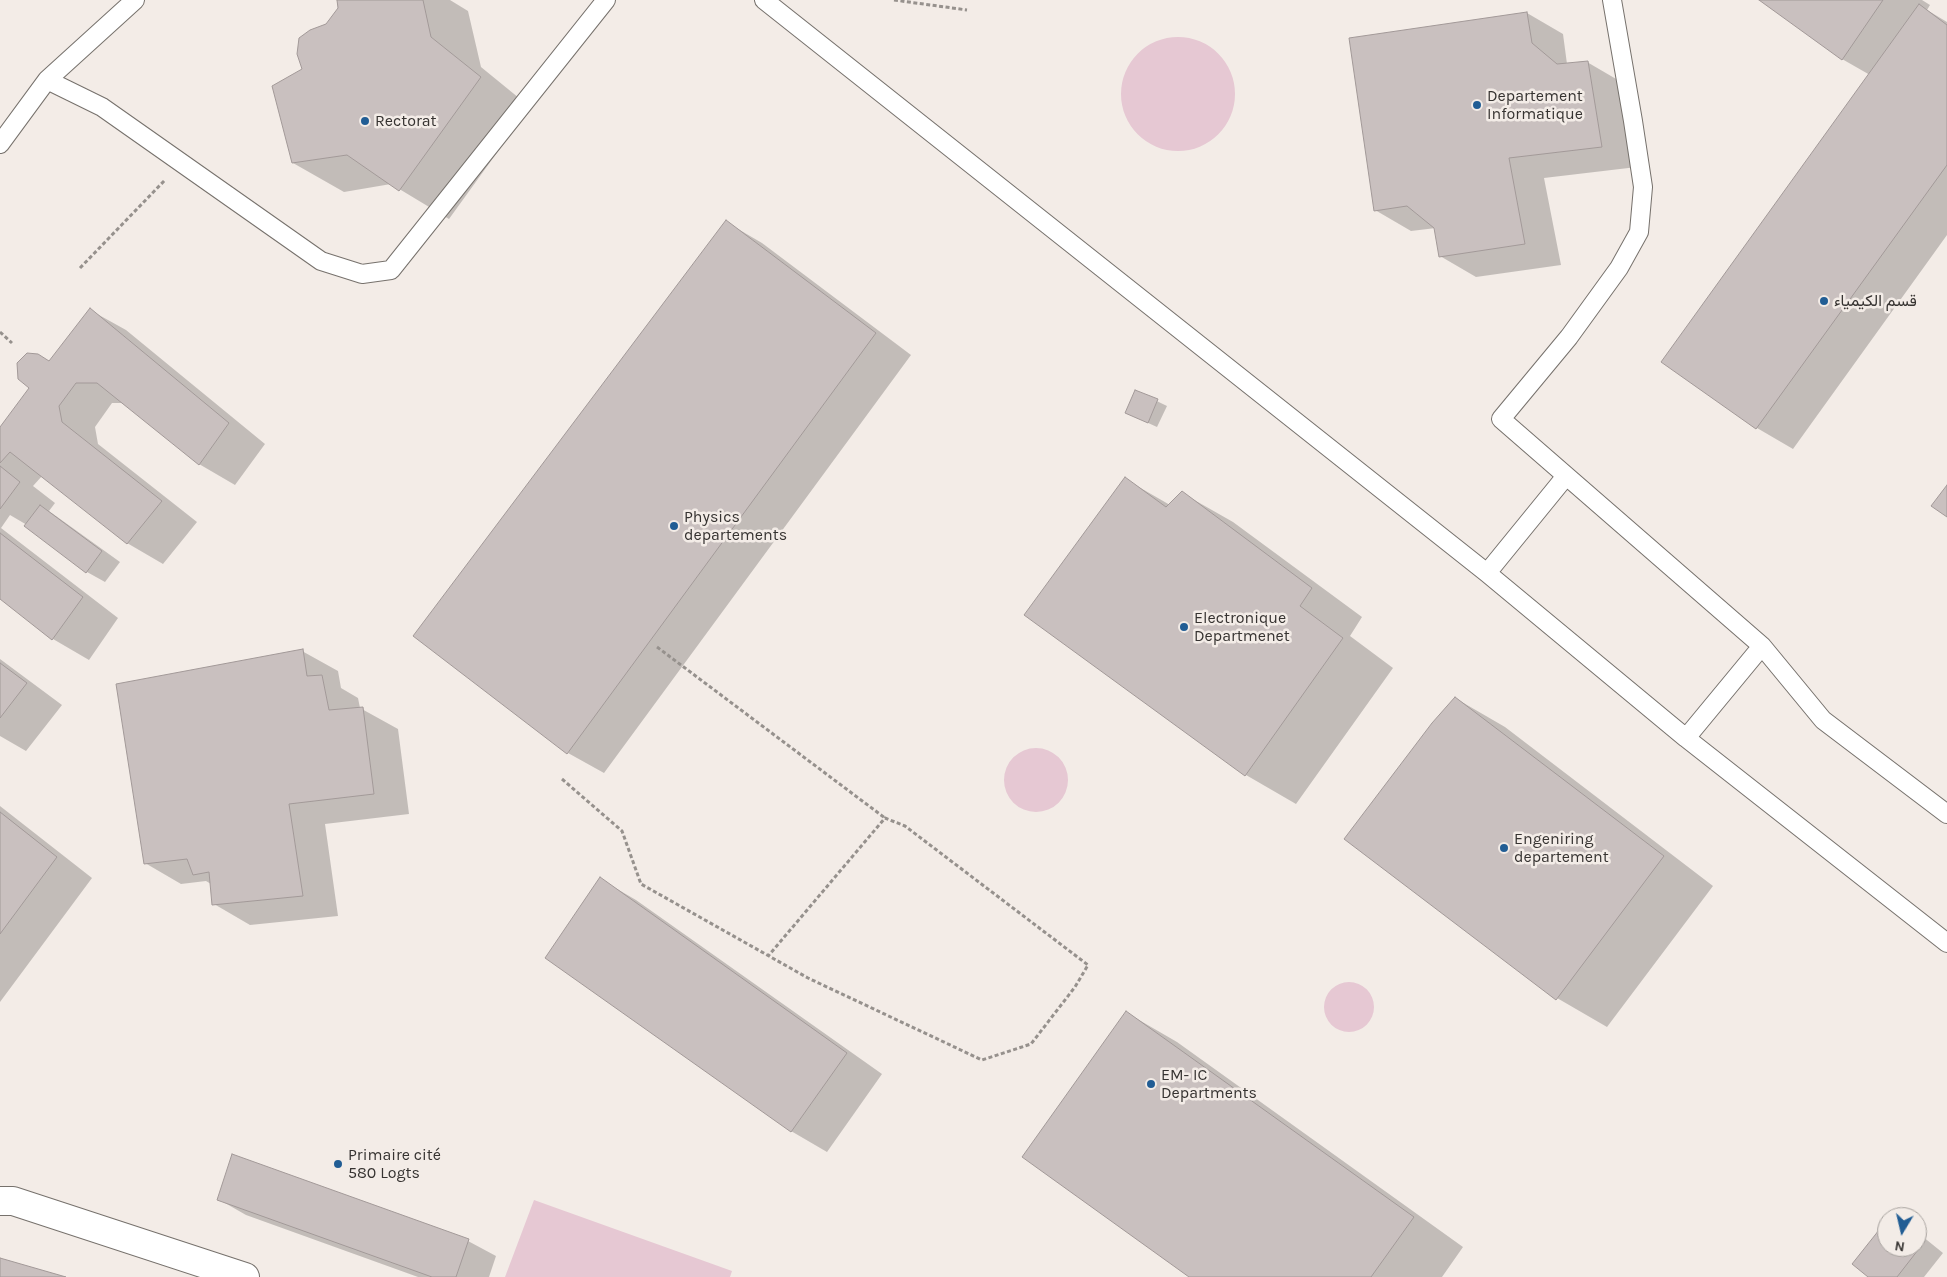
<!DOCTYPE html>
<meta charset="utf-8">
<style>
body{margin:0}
#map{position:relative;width:1947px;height:1277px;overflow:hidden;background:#f3ece7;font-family:Karla,sans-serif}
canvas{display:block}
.north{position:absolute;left:1877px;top:1207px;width:50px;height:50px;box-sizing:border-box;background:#f3ece7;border:1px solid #a7a29e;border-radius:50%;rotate:189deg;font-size:14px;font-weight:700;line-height:20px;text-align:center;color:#363331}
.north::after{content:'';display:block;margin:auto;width:18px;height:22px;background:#215d94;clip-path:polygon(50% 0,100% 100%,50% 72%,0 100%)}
</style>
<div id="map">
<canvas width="1947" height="1277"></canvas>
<div class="north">N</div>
</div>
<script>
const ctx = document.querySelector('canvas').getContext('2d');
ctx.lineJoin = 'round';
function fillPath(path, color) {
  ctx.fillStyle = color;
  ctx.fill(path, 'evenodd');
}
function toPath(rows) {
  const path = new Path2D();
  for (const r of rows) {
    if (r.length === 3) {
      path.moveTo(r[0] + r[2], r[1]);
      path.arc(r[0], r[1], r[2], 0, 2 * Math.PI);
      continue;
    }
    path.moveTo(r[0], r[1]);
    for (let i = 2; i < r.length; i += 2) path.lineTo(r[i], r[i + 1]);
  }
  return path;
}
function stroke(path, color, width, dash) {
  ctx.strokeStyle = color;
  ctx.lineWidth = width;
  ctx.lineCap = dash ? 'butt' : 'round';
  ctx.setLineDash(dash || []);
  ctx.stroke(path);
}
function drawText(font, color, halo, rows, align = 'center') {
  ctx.font = font + ' Karla,Vazirmatn,sans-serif';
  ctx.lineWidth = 5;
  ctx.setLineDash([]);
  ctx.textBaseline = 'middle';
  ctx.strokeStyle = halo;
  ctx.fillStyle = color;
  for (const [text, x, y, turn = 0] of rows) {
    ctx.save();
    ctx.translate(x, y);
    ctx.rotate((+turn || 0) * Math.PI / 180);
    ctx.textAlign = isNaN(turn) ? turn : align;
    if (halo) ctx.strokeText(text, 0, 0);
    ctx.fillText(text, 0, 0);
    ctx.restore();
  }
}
fillPath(toPath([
 [1178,94,57],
 [1036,780,32],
 [1349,1007,25],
 [534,1200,732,1271,730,1277,505,1277]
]), '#e6c8d3');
fillPath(toPath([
 [339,0,450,0,468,11,481,67,530,107,449,219,391,184,344,192,293,163,304,69,327,25,339,8],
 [1761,0,1922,0,1930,5,1927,10,1947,22,1947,235,1793,449,1757,428,1663,362,1870,75,1842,59],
 [1527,13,1563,34,1567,64,1587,62,1623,83,1637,167,1544,178,1561,265,1476,277,1440,256,1436,228,1411,231,1375,210],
 [726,222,762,243,911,355,604,773,568,753],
 [90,310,126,330,265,444,235,485,199,464,123,403,112,403,95,427,98,444,197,522,163,564,127,543,42,476,33,486,55,503,49,511,120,562,105,582,87,572,27,525,10,515,1,528,118,618,89,660,53,639,0,597,0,429],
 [1136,391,1167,406,1157,427,1126,413],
 [1125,479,1170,505,1182,493,1233,522,1362,617,1350,636,1393,668,1296,804,1246,775,1026,615],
 [302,651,338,671,341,688,358,698,360,708,398,729,409,814,325,824,338,916,250,925,214,904,211,884,206,881,181,884,145,863],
 [0,659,62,705,26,751,0,736],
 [1455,698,1505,727,1713,886,1607,1027,1557,998],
 [0,806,92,878,0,1002],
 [600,879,636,900,882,1074,827,1152,791,1131],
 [1127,1013,1177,1042,1463,1247,1442,1277,1191,1277],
 [218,1199,468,1241,496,1256,489,1277,418,1277,246,1215],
 [1887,1222,1887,1247,1917,1247,1917,1232,1943,1253,1924,1277,1870,1277]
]), '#0003');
const building = toPath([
 [337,0,423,0,431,37,481,77,399,191,347,155,292,163,272,86,302,69,297,54,299,38,310,30,326,24,338,8,337,0],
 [1759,0,1883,0,1842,60,1759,0],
 [1919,4,1947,25,1947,165,1756,429,1661,362,1919,4],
 [1527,12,1532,43,1557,64,1588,61,1602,147,1509,158,1525,244,1439,257,1434,228,1407,206,1374,211,1349,38,1527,12],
 [726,220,876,333,567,754,413,636,726,220],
 [90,308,229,423,199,465,97,383,76,383,59,406,62,422,162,501,127,544,10,452,0,463,0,427,29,388,18,379,17,363,27,353,38,354,49,361,90,308],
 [1135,390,1158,399,1148,423,1125,413,1135,390],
 [0,466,20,482,0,509,0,466],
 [1125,477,1166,507,1182,491,1312,588,1300,606,1343,638,1245,776,1024,615,1125,477],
 [1947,485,1947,517,1931,506,1947,485],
 [40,505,102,551,86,573,24,526,40,505],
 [0,533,83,597,52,640,0,599,0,533],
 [303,649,307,676,322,675,329,710,363,707,374,794,289,804,303,896,212,905,209,872,193,875,187,859,144,864,116,684,303,649],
 [0,663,27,683,0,718,0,663],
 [1455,697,1664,856,1556,1000,1344,839,1432,723,1455,697],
 [0,812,57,857,0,934,0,812],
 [600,877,847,1053,791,1132,545,958,600,877],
 [1126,1011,1414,1217,1371,1277,1189,1277,1022,1157,1126,1011],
 [232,1154,469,1239,456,1277,432,1277,217,1200,232,1154],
 [1887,1220,1887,1247,1917,1247,1917,1235,1925,1241,1897,1277,1868,1277,1852,1264,1887,1220],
 [0,1258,66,1277,0,1277,0,1258]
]);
fillPath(building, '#c9c0bf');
stroke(building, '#a29998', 1);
const lane = toPath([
 [764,0,1487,573,1686,738,1947,943],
 [1612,0,1633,121,1643,187,1639,232,1619,268,1569,337,1501,419,1762,646,1823,720,1947,814],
 [47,80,102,107,321,261,362,274,391,270,606,0],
 [0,144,47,80,135,0],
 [1487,573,1566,476],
 [1686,738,1762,646]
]);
const street = toPath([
 [0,1201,13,1201,245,1277]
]);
stroke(lane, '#76716c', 20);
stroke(street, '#76716c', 30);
stroke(toPath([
 [894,0,967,10],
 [80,268,165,180],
 [0,332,12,343],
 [657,647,885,818],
 [562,779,622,831,641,884,808,978,982,1060,1031,1044,1075,987,1088,965,905,826,885,818,769,955]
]), '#96918d', 3, [4, 2.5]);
stroke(lane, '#fff', 18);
stroke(street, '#fff', 28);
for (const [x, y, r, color] of [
 [1477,105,5,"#215d94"],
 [365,121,5,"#215d94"],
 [1824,301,5,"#215d94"],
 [674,526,5,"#215d94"],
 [1184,627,5,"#215d94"],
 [1504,848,5,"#215d94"],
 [1151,1084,5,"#215d94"],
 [338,1164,5,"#215d94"]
]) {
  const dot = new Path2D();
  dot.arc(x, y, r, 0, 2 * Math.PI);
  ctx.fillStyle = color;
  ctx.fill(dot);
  stroke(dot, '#f3ece7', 2);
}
drawText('16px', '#363331', '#f3ece7', [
 ["Departement",1487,96],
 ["Informatique",1487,114],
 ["Rectorat",375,121],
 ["قسم الكيمياء",1834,301],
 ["Physics",684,517],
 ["departements",684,535],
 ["Electronique",1194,618],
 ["Departmenet",1194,636],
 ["Engeniring",1514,839],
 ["departement",1514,857],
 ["EM- IC",1161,1075],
 ["Departments",1161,1093],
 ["Primaire cité",348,1155],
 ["580 Logts",348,1173]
], 'left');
</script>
